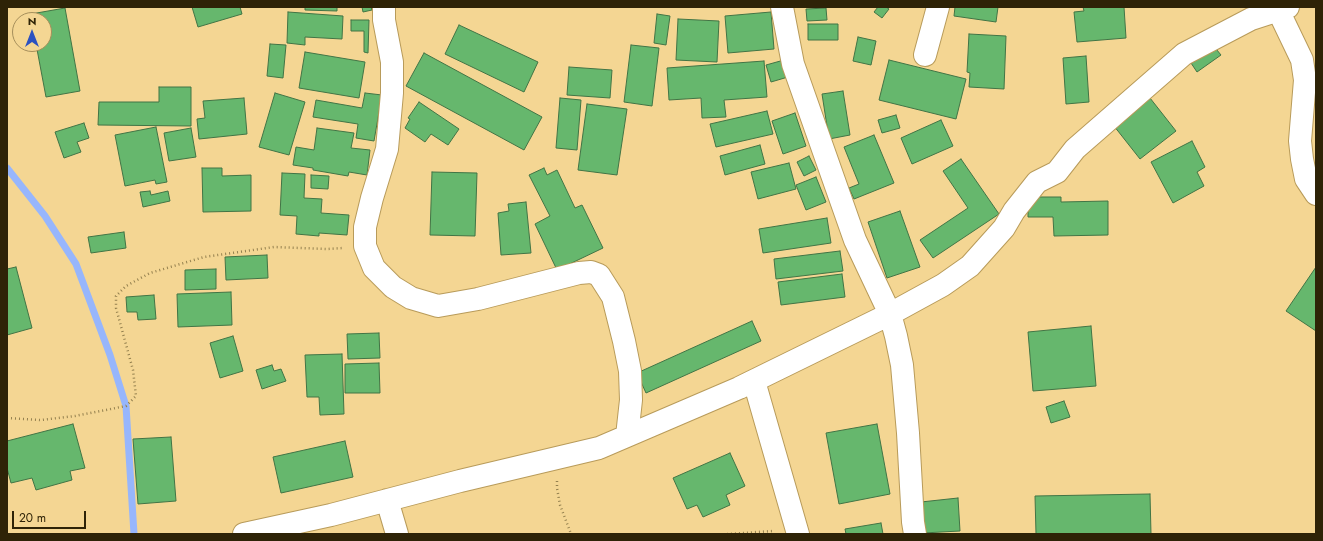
<!DOCTYPE html>
<style>
body{margin:0}
#map{position:relative;width:1323px;height:541px;overflow:hidden;background:#f4d693;font-family:Jost,sans-serif}
canvas{display:block}
.frame{position:absolute;inset:0;border:8px solid #2e2307;pointer-events:none}
.north{position:absolute;left:12px;top:12px;width:40px;height:40px;box-sizing:border-box;background:#f4d693;border:1px solid #a58e5b;border-radius:50%;rotate:0deg;font-size:11px;font-weight:700;line-height:16px;text-align:center;color:#2e2307}
.north::after{content:'';display:block;margin:auto;width:14px;height:18px;background:#2c51c0;clip-path:polygon(50% 0,100% 100%,50% 72%,0 100%)}
.scale{position:absolute;left:12px;top:511px;width:74px;height:18px;box-sizing:border-box;border:2px solid #2e2307;border-top:0;padding-left:5px;font-size:12px;line-height:14px;white-space:nowrap;color:#2e2307;-webkit-text-stroke:3px #f4d693;paint-order:stroke}
</style>
<div id="map">
<canvas width="1323" height="541"></canvas>
<div class="frame"></div>
<div class="north">N</div>
<div class="scale">20 m</div>
</div>
<script>
const ctx = document.querySelector('canvas').getContext('2d');
ctx.lineJoin = 'round';
function toPath(rows) {
  const path = new Path2D();
  for (const r of rows) {
    path.moveTo(r[0], r[1]);
    for (let i = 2; i < r.length; i += 2) path.lineTo(r[i], r[i + 1]);
  }
  return path;
}
function stroke(path, color, width, dash) {
  ctx.strokeStyle = color;
  ctx.lineWidth = width;
  ctx.lineCap = dash ? 'butt' : 'round';
  ctx.setLineDash(dash || []);
  ctx.stroke(path);
}
function fillPath(path, color) {
  ctx.fillStyle = color;
  ctx.fill(path, 'evenodd');
}
stroke(toPath([
 [7,168,45,216,76,264,110,355,126,406,134,534]
]), '#97b6fc', 7);
const building = toPath([
 [192,7,240,7,242,14,198,27,192,7],
 [305,7,337,7,337,11,305,10,305,7],
 [362,7,371,7,372,10,363,12,362,7],
 [878,7,886,7,889,9,882,18,874,12,878,7],
 [955,7,998,7,996,22,954,16,955,7],
 [1083,7,1124,7,1126,38,1077,42,1074,12,1084,11,1083,7],
 [65,8,80,91,46,97,36,44,44,44,44,20,32,20,31,14,65,8],
 [826,8,827,20,807,21,806,9,826,8],
 [288,12,343,16,342,39,305,37,305,45,287,43,288,12],
 [771,12,774,49,728,53,725,16,771,12],
 [657,14,670,16,666,45,654,43,657,14],
 [678,19,719,21,717,62,676,60,678,19],
 [351,20,369,20,368,53,364,52,364,31,351,31,351,20],
 [808,24,838,24,838,40,808,40,808,24],
 [459,25,538,62,524,92,445,54,459,25],
 [969,34,1006,36,1004,89,969,87,970,73,967,72,969,34],
 [858,37,876,41,871,65,853,61,858,37],
 [270,44,286,45,283,78,267,76,270,44],
 [1212,44,1221,55,1197,72,1189,60,1212,44],
 [631,45,659,48,652,106,624,102,631,45],
 [305,52,365,62,359,98,299,88,305,52],
 [424,53,542,117,524,150,406,86,424,53],
 [1086,56,1089,102,1066,104,1063,58,1086,56],
 [784,60,788,77,771,82,766,65,784,60],
 [889,60,966,79,956,119,879,100,889,60],
 [764,61,767,97,724,100,726,117,702,118,701,98,669,100,667,68,764,61],
 [569,67,612,70,610,98,567,95,569,67],
 [159,87,191,87,191,126,98,125,99,102,159,102,159,87],
 [843,91,850,135,829,139,822,94,843,91],
 [275,93,305,102,289,155,259,147,275,93],
 [365,93,382,95,374,141,356,138,358,124,313,117,316,100,362,108,365,93],
 [244,98,247,134,199,139,197,119,205,118,203,101,244,98],
 [560,98,581,100,577,150,556,148,560,98],
 [1150,98,1176,131,1140,159,1114,126,1150,98],
 [419,102,459,129,448,145,431,134,425,142,405,128,410,119,408,118,419,102],
 [587,104,627,109,617,175,578,170,587,104],
 [767,111,773,134,716,147,710,124,767,111],
 [795,113,806,146,783,154,772,121,795,113],
 [896,115,900,128,882,133,878,120,896,115],
 [941,120,953,146,912,164,901,138,941,120],
 [84,123,89,138,77,142,81,152,64,158,55,132,84,123],
 [156,127,167,182,156,184,155,180,125,186,115,135,156,127],
 [191,128,196,157,169,161,164,133,191,128],
 [317,128,354,133,351,148,370,150,367,175,349,172,348,176,313,170,313,168,293,165,296,147,314,150,317,128],
 [874,135,894,183,854,199,849,188,859,184,844,147,874,135],
 [1192,141,1205,167,1197,172,1204,186,1173,203,1151,162,1192,141],
 [760,145,765,164,725,175,720,156,760,145],
 [809,156,816,170,804,176,797,162,809,156],
 [961,159,999,214,933,258,920,240,968,208,943,171,961,159],
 [789,163,796,189,758,199,751,172,789,163],
 [202,168,222,168,222,176,251,175,251,211,203,212,202,168],
 [544,168,547,175,557,170,575,208,582,205,603,248,557,270,535,224,550,216,529,175,544,168],
 [432,172,477,173,475,236,430,235,432,172],
 [282,173,305,174,304,198,322,199,321,213,349,215,347,235,319,233,319,236,296,234,297,216,280,215,282,173],
 [311,175,329,176,328,189,311,188,311,175],
 [816,177,826,202,806,210,796,185,816,177],
 [150,191,151,195,168,191,170,201,143,207,140,192,150,191],
 [1028,197,1061,197,1061,202,1108,201,1108,235,1054,236,1053,217,1028,217,1028,197],
 [526,202,531,253,501,255,498,213,509,211,508,204,526,202],
 [900,211,920,267,887,278,868,222,900,211],
 [827,218,831,243,763,253,759,229,827,218],
 [124,232,126,248,91,253,88,237,124,232],
 [840,251,843,271,776,279,774,259,840,251],
 [267,255,268,278,226,280,225,257,267,255],
 [16,267,32,328,7,335,7,269,16,267],
 [1316,267,1316,331,1286,311,1316,267],
 [216,269,216,289,185,290,185,270,216,269],
 [842,274,845,297,781,305,778,282,842,274],
 [231,292,232,325,178,327,177,294,231,292],
 [154,295,156,319,138,320,137,312,127,312,126,297,154,295],
 [752,321,761,341,646,393,637,373,752,321],
 [1091,326,1096,386,1033,391,1028,332,1091,326],
 [379,333,380,358,348,359,347,334,379,333],
 [233,336,243,371,220,378,210,343,233,336],
 [342,354,344,414,320,415,319,397,307,397,305,355,342,354],
 [379,363,380,393,345,393,345,364,379,363],
 [272,365,274,371,281,369,286,381,262,389,256,370,272,365],
 [1064,401,1070,417,1051,423,1046,407,1064,401],
 [73,424,85,468,70,471,72,480,36,490,32,478,11,483,7,468,7,441,73,424],
 [877,424,890,494,839,504,826,433,877,424],
 [171,437,176,501,138,504,133,439,171,437],
 [345,441,353,477,281,493,273,457,345,441],
 [730,453,745,486,726,495,730,505,703,517,697,505,687,509,673,478,730,453],
 [1150,494,1151,534,1036,534,1035,496,1150,494],
 [958,498,960,531,923,533,921,502,958,498],
 [881,523,883,534,846,534,845,529,881,523]
]);
fillPath(building, '#66b76d');
stroke(building, '#417445', 1);
const minor = toPath([
 [384,7,384,20,392,62,392,93,387,149,372,198,365,227,365,246,374,268,393,287,411,298,438,306,478,299,579,273,591,272,599,275,613,297,624,341,630,371,631,400,627,436],
 [782,7,793,64,855,240,890,314,896,336,902,365,908,433,913,522,915,534],
 [1278,10,1302,60,1305,80,1300,141,1302,159,1306,179,1316,194],
 [925,55,938,7],
 [754,381,798,534],
 [387,500,397,534],
 [244,534,331,515,460,481,599,448,739,388,890,314,943,285,970,266,1004,228,1014,211,1037,182,1057,172,1075,149,1184,54,1251,19,1288,7]
]);
stroke(minor, '#b89b5a', 24);
stroke(toPath([
 [7,418,41,420,75,416,126,406,136,396,133,370,116,308,116,296,126,286,150,273,204,257,274,247,327,249,343,248],
 [557,481,557,488,560,505,571,534],
 [727,534,773,531]
]), '#94804f', 2.5, [1, 3]);
stroke(minor, '#fff', 22);
</script>
